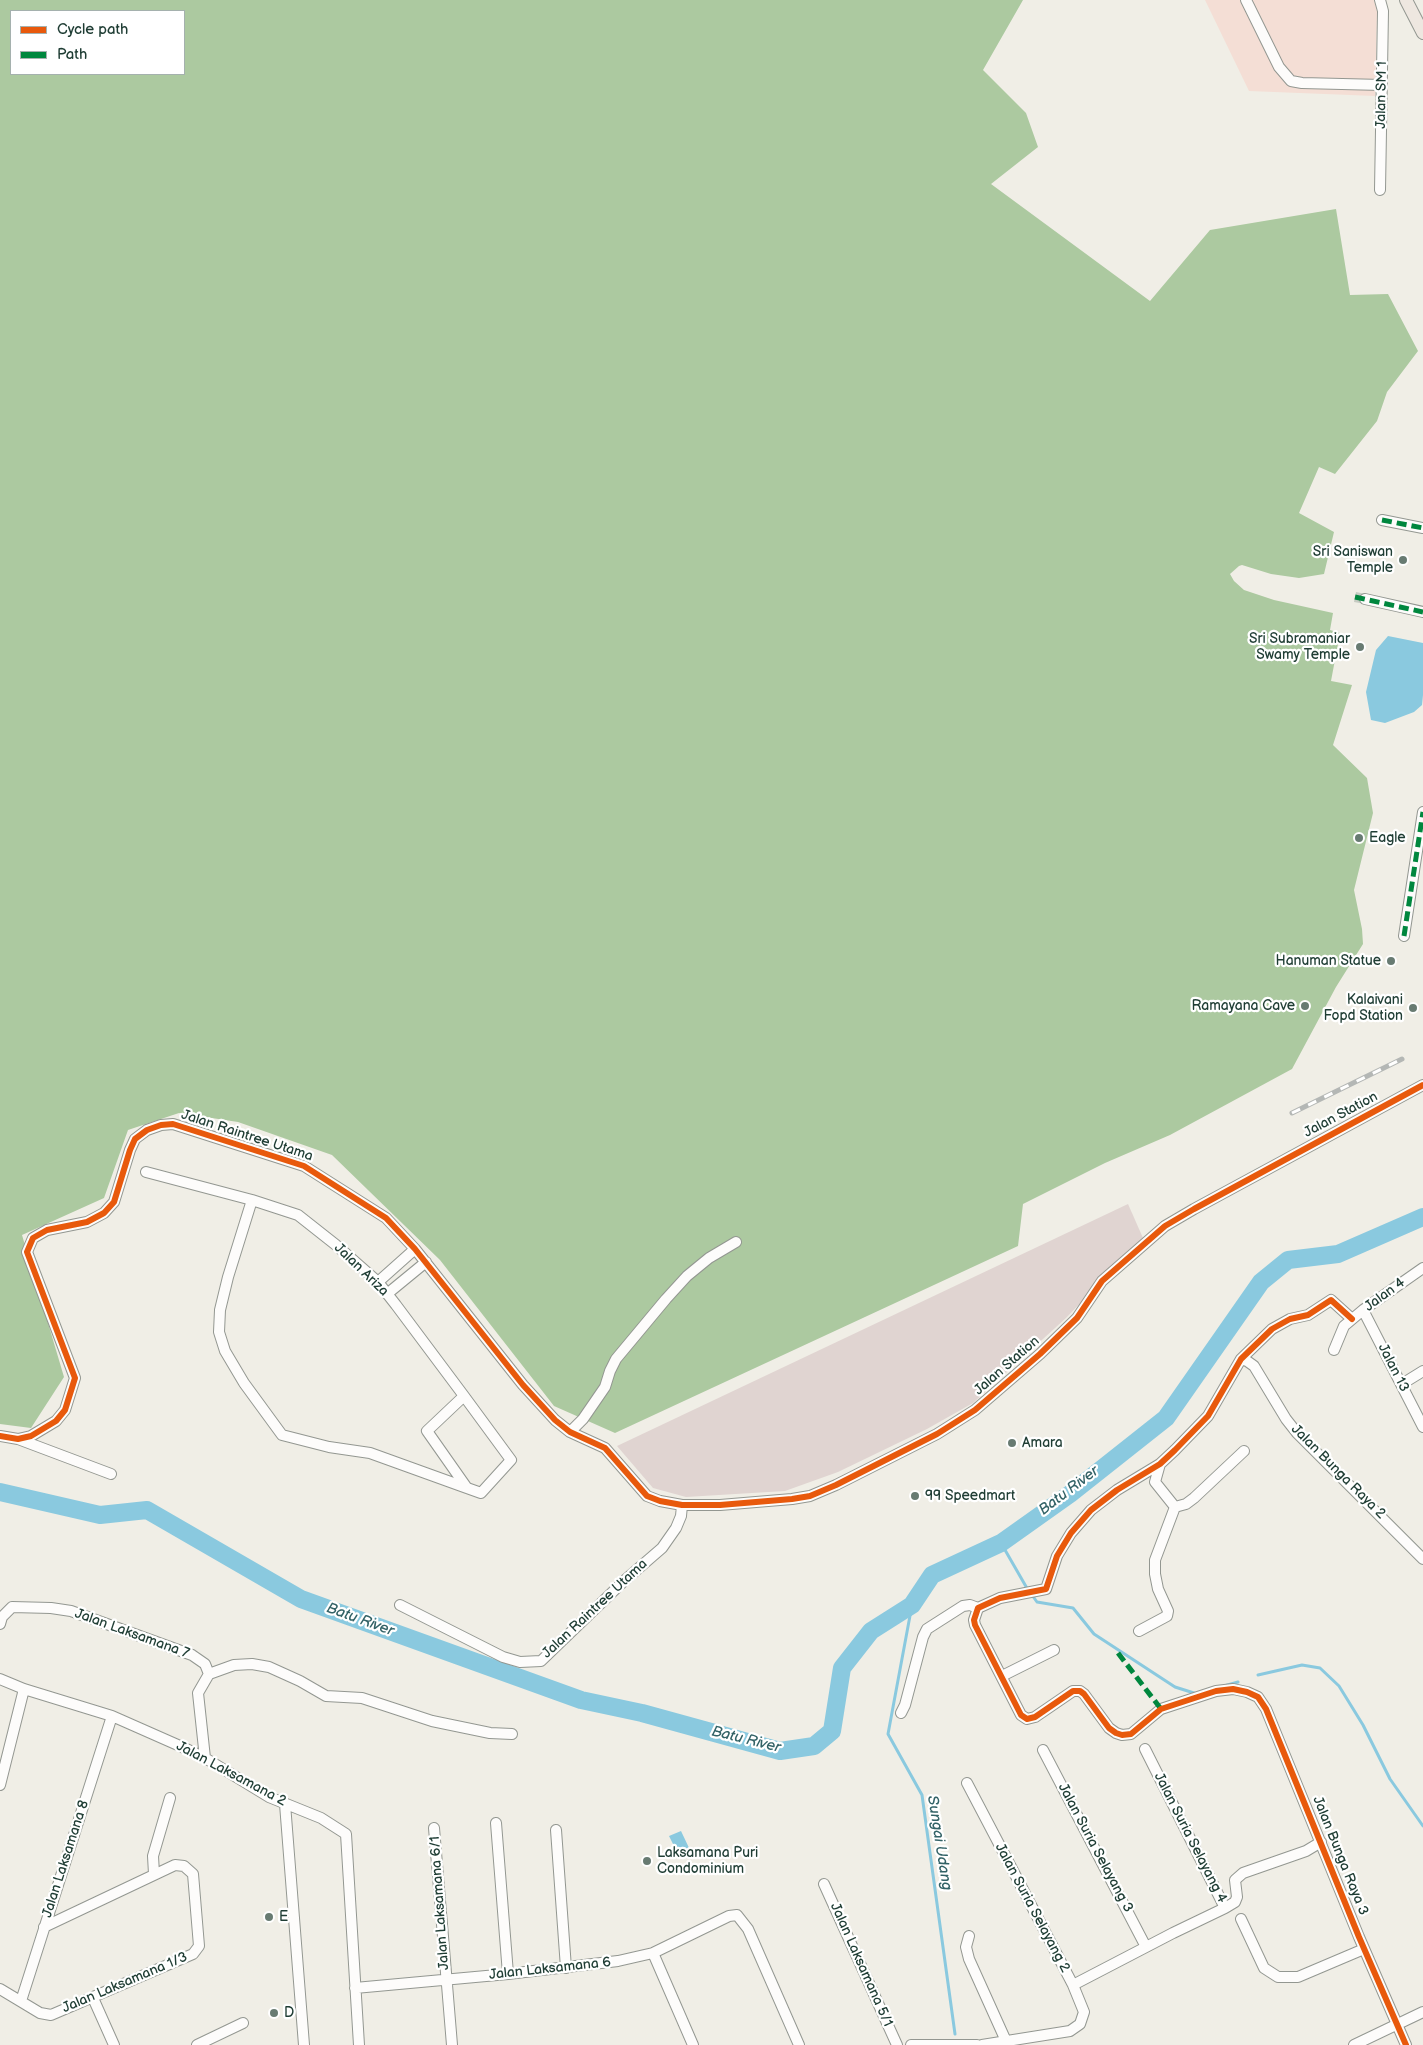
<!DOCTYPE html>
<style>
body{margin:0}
#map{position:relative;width:1423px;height:2045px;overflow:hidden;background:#f0eee6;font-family:"Balsamiq Sans",sans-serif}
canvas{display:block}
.legend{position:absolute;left:10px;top:10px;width:175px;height:65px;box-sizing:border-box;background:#fff;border:1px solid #a5b1ae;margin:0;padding:6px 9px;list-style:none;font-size:15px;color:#1f3d34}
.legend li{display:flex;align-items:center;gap:10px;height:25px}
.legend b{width:25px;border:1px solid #a5b1ae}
</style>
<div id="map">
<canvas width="1423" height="2045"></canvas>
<ul class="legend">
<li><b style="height:6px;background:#e8590c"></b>Cycle path</li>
<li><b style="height:6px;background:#00873e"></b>Path</li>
</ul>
</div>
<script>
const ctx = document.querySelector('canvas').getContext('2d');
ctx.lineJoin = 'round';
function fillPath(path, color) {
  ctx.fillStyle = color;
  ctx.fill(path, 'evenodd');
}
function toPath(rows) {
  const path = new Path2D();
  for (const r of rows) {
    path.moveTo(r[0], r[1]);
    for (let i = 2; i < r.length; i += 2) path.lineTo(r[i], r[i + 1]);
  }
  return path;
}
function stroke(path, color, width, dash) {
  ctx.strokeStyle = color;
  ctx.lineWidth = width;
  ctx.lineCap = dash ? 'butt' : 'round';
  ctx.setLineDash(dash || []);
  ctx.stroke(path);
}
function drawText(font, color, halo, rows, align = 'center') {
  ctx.font = font + ' "Balsamiq Sans",sans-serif';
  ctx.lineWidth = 4.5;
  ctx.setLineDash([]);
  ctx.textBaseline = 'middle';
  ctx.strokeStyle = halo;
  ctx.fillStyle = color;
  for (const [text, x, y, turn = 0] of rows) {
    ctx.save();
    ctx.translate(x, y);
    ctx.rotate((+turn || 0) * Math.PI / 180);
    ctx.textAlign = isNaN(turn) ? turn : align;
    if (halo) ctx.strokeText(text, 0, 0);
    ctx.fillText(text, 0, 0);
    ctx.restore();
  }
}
fillPath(toPath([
 [1205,0,1374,0,1377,11,1375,96,1249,91]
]), '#f4ded5');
fillPath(toPath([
 [1128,1204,1143,1238,1066,1318,973,1403,927,1429,838,1472,785,1491,686,1497,653,1488,617,1446]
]), '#e0d4d1');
fillPath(toPath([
 [0,0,1023,0,983,70,1026,113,1038,147,991,184,1150,301,1210,230,1336,209,1350,295,1388,294,1418,351,1387,392,1377,421,1335,474,1319,467,1299,513,1334,532,1324,574,1299,578,1271,574,1242,565,1239,566,1230,574,1234,581,1244,590,1274,600,1333,613,1330,630,1340,633,1331,681,1352,685,1333,745,1367,778,1373,813,1354,890,1362,929,1363,944,1336,987,1292,1069,1170,1135,1105,1163,1023,1204,1018,1246,615,1433,554,1406,440,1260,332,1155,238,1122,179,1113,128,1130,104,1198,22,1235,64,1377,31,1428,0,1424],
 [11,11,184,11,184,74,11,74]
]), '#acc9a0');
fillPath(toPath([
 [1388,636,1423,643,1423,695,1422,705,1414,712,1385,723,1371,720,1366,692,1376,650],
 [681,1831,690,1850,679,1856,669,1836]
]), '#8ac9df');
stroke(toPath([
 [1001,1543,1028,1590],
 [1032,1595,1037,1602,1073,1608,1094,1634,1175,1687,1194,1693],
 [912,1605,888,1734,922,1795,955,2034],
 [1258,1675,1302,1665,1320,1668,1339,1686,1363,1725,1390,1779,1423,1826],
 [1224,1686,1238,1682]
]), '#8ac9df', 3);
stroke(toPath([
 [0,1492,100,1515,147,1510,301,1599,581,1700,642,1713,780,1751,814,1746,832,1731,842,1668,871,1631,912,1605,932,1575,1001,1543,1070,1494,1166,1418,1261,1282,1288,1260,1338,1254,1423,1217]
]), '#8ac9df', 18);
stroke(toPath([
 [1355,597,1365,599]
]), '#c6cbc2', 10, [10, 5]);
const minor = toPath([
 [1246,0,1279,67,1291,81,1302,83,1382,85],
 [1380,190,1383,11,1380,0],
 [1382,520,1423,528],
 [1365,599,1423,612],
 [1404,936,1423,812],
 [146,1172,252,1200,298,1215,336,1245,378,1282,396,1305,464,1396,511,1460,481,1493,467,1488,427,1431,464,1396],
 [252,1200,228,1277,220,1310,219,1332,225,1351,244,1383,282,1435,329,1447,370,1453,467,1488],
 [378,1282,415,1249],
 [387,1294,426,1262],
 [1363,1310,1423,1427],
 [1352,1319,1331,1300,1308,1315,1290,1319,1272,1329,1241,1359,1208,1416,1175,1450,1160,1464,1117,1490,1091,1510,1071,1533,1057,1556,1046,1589,1000,1598,978,1608,974,1620,975,1625,1021,1715,1027,1719,1035,1717,1073,1691,1080,1691,1084,1694,1109,1728,1116,1733,1122,1735,1131,1734,1161,1709,1216,1691,1233,1689,1247,1692,1258,1697,1266,1709,1359,1937,1406,2045],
 [1334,1350,1344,1326,1363,1310,1423,1268],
 [1241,1359,1247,1361,1254,1366,1286,1419,1297,1433,1423,1559],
 [1402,1384,1423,1371],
 [570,1432,583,1419,605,1387,610,1371,616,1359,666,1299,687,1276,709,1258,736,1242],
 [0,1436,18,1439,31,1436,56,1421,65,1410,75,1378,27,1252,33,1238,47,1230,87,1222,104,1213,114,1202,130,1150,135,1139,147,1130,161,1125,173,1124,304,1166,386,1218,415,1249,523,1385,555,1420,570,1432,605,1448,647,1496,660,1501,682,1505,720,1505,792,1499,810,1496,836,1485,937,1434,975,1410,1040,1354,1077,1318,1102,1281,1165,1226,1194,1209,1423,1085],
 [18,1439,111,1474],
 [1175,1507,1186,1504,1194,1498,1244,1451],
 [400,1605,503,1657,520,1662,541,1661,625,1580,662,1548,676,1528,681,1516,682,1505],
 [0,1624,2,1617,12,1607,51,1608,71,1611,192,1655,205,1664,209,1674,198,1693,205,1758],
 [1139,1631,1167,1616,1168,1611,1158,1589,1155,1574,1155,1560,1175,1507,1155,1482,1160,1464],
 [209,1674,234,1665,252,1664,269,1667,300,1681,326,1696,362,1698,432,1721,490,1733,512,1734],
 [1002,1676,1054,1650],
 [0,1679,24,1689,112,1716,180,1746,205,1758,269,1797,321,1818,346,1834,359,2045],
 [901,1713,905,1705,923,1637,927,1629,963,1606,970,1605,978,1608],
 [1043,1750,1146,1947],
 [967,1783,1073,1985,1084,2012,1080,2024,1070,2031,982,2045],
 [0,1785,24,1689],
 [285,1804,304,2045],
 [496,1823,508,1974],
 [434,1828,452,2045],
 [556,1830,566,1968],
 [154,1874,153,1856,170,1798],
 [824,1884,897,2045],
 [1225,1908,1235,1902,1237,1897,1235,1880,1243,1873,1306,1851,1321,1842],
 [1241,1919,1264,1968,1278,1977,1298,1977,1364,1949],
 [969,1936,966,1947,969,1959,1006,2041],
 [653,1953,693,2045],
 [1073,1985,1173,1933,1225,1908,1145,1749],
 [355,1988,508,1974,618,1961,653,1953,729,1916,737,1915,748,1929,799,2045],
 [0,1989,40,2013,51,2015,193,1954,199,1946,193,1874,184,1866,175,1865,44,1927],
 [93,1998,114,2045],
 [21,2001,112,1716],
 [197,2045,243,2023],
 [911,2045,977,2045],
 [1354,2045,1423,2012]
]);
const major = toPath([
 [1406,0,1423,33]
]);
stroke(minor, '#939791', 12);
stroke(major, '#939791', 14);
stroke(minor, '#fdfcfb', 10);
stroke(major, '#eee7e0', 12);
const rail = toPath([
 [1292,1113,1402,1059]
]);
stroke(rail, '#b4b7b5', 5);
stroke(rail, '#fff', 3, [9]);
stroke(toPath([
 [1382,520,1423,528],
 [1355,597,1423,612],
 [1404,936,1423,812],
 [1118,1653,1161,1709]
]), '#00873e', 5, [10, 5]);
stroke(toPath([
 [1352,1319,1331,1300,1308,1315,1290,1319,1272,1329,1241,1359,1208,1416,1175,1450,1160,1464,1117,1490,1091,1510,1071,1533,1057,1556,1046,1589,1000,1598,978,1608,974,1620,975,1625,1021,1715,1027,1719,1035,1717,1073,1691,1080,1691,1084,1694,1109,1728,1116,1733,1122,1735,1131,1734,1161,1709,1216,1691,1233,1689,1247,1692,1258,1697,1266,1709,1359,1937,1406,2045],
 [0,1436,18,1439,31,1436,56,1421,65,1410,75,1378,27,1252,33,1238,47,1230,87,1222,104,1213,114,1202,130,1150,135,1139,147,1130,161,1125,173,1124,304,1166,386,1218,415,1249,523,1385,555,1420,570,1432,605,1448,647,1496,660,1501,682,1505,720,1505,792,1499,810,1496,836,1485,937,1434,975,1410,1040,1354,1077,1318,1102,1281,1165,1226,1194,1209,1423,1085]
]), '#e8590c', 6);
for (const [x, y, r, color] of [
 [1403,560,5,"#687b72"],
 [1360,647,5,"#687b72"],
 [1359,838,5,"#687b72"],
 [1391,961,5,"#687b72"],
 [1305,1006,5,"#687b72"],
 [1413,1008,5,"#687b72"],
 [1012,1443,5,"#687b72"],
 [915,1496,5,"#687b72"],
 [647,1861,5,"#687b72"],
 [269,1917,5,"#687b72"],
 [274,2013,5,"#687b72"]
]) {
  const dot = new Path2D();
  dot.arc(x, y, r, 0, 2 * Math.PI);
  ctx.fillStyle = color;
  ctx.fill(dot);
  stroke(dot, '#fff', 2);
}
drawText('14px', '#1f3d34', '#fff', [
 ["Jalan SM 1",1382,95,-89],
 ["Jalan Station",1341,1115,-28],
 ["Jalan Raintree Utama",247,1136,18],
 ["Jalan Ariza",361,1270,44],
 ["Jalan 4",1385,1295,-36],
 ["Jalan Station",1007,1366,-41],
 ["Jalan 13",1393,1368,63],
 ["Jalan Bunga Raya 2",1338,1472,45],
 ["Jalan Raintree Utama",595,1609,-43],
 ["Jalan Laksamana 7",132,1634,20],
 ["Jalan Laksamana 2",231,1774,28],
 ["Jalan Suria Selayang 4",1190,1838,63],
 ["Jalan Suria Selayang 3",1095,1848,62],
 ["Jalan Bunga Raya 3",1340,1856,68],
 ["Jalan Laksamana 8",66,1859,-72],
 ["Jalan Laksamana 6/1",440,1903,-94],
 ["Jalan Suria Selayang 2",1032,1908,62],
 ["Jalan Laksamana 5/1",861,1965,66],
 ["Jalan Laksamana 6",550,1969,-6],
 ["Jalan Laksamana 1/3",125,1983,-23]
]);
drawText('14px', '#1f3d34', '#fff', [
 ["Sri Saniswan",1393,552,"right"],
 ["Temple",1393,568,"right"],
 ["Sri Subramaniar",1350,639,"right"],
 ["Swamy Temple",1350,655,"right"],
 ["Eagle",1369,838],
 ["Hanuman Statue",1381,961,"right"],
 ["Kalaivani",1403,1000,"right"],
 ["Fopd Station",1403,1016,"right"],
 ["Ramayana Cave",1295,1006,"right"],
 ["Amara",1022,1443],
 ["99 Speedmart",925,1496],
 ["Laksamana Puri",657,1853],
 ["Condominium",657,1869],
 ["E",279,1917],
 ["D",284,2013]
], 'left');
drawText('italic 15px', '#326266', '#fff', [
 ["Batu River",1069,1491,-37],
 ["Batu River",360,1620,20],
 ["Batu River",746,1740,14],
 ["Sungai Udang",939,1843,81]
]);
</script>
